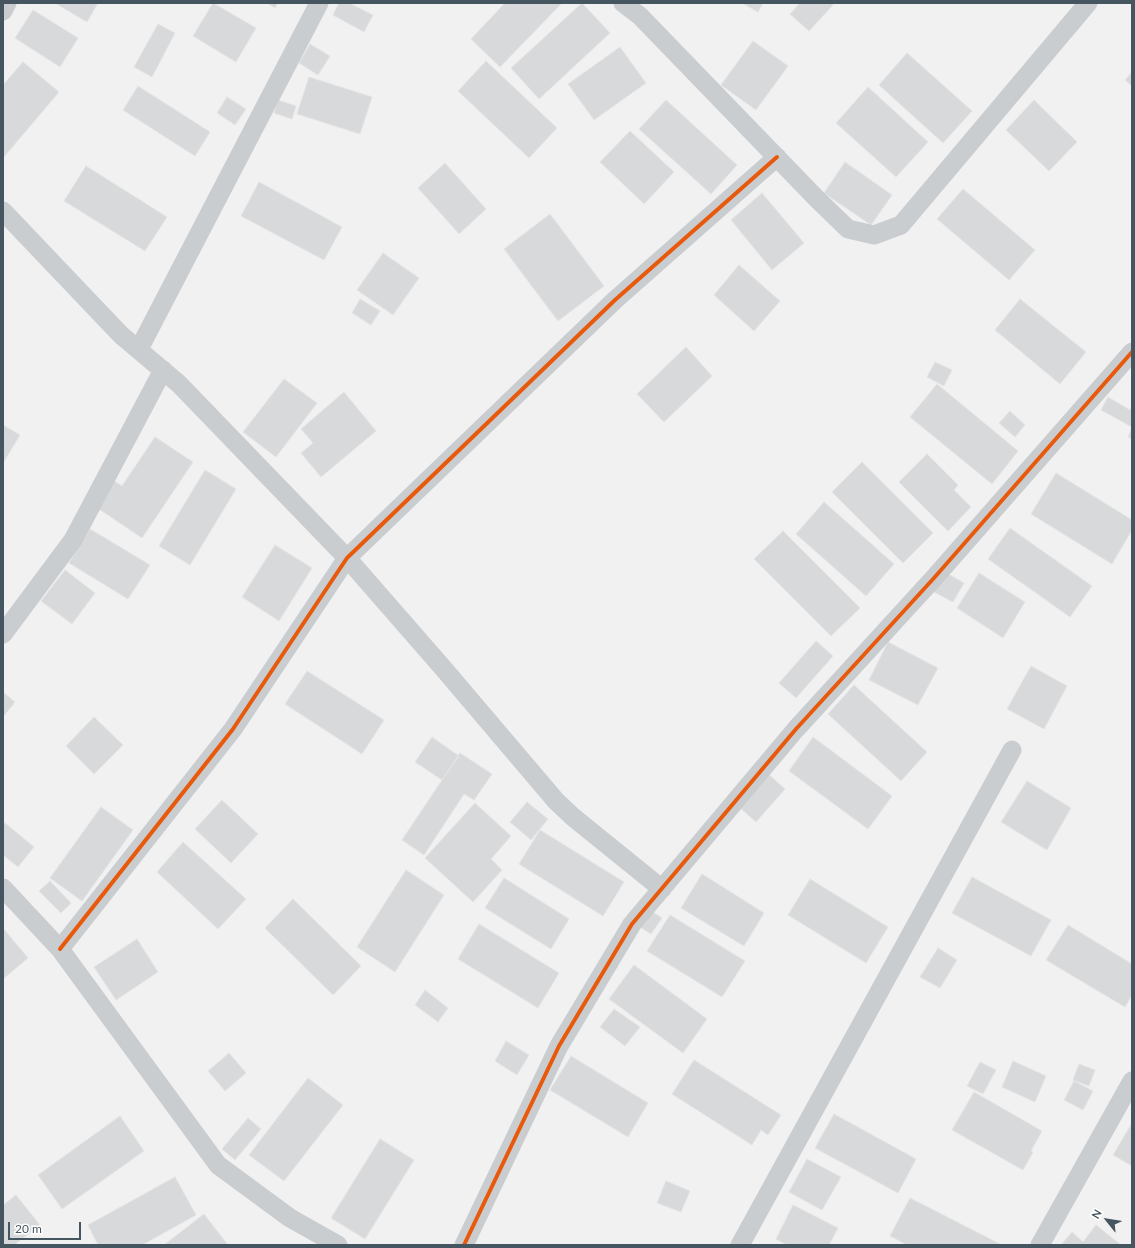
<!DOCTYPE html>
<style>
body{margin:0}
#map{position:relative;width:1135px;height:1248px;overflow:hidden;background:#f2f1f1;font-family:Lato,sans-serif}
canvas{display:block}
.frame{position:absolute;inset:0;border:4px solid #465660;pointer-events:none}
.north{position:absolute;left:1087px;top:1200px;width:40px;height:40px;-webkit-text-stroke:3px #fff;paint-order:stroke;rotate:300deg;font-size:11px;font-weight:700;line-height:16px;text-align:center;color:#465660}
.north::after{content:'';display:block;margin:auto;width:14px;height:18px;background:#465660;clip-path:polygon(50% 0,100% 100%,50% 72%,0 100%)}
.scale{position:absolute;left:8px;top:1222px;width:73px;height:18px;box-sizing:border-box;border:2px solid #465660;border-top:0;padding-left:5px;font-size:12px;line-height:14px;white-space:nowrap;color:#465660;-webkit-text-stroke:3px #fff;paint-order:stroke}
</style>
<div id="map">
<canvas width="1135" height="1248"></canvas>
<div class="frame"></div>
<div class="north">N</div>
<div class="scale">20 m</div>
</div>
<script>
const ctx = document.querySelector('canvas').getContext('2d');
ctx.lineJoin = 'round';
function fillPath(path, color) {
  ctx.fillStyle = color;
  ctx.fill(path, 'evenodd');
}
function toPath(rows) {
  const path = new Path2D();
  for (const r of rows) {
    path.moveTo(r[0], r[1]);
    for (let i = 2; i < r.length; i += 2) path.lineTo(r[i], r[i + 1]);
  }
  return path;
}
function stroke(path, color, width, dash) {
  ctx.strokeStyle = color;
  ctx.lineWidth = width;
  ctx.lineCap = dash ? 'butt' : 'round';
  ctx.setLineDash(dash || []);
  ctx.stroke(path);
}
const building = toPath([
 [55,3,98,3,87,22,55,3],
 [213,3,256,28,236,62,193,36,213,3],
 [267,3,278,3,275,8,267,3],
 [339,3,349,3,373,15,364,32,333,15,339,3],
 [505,3,562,3,500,67,471,39,505,3],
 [582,3,610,33,539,99,511,68,582,3],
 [742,3,763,3,758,12,742,3],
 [800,3,831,3,833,5,809,31,790,14,800,3],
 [33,10,78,38,60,67,15,38,33,10],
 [158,24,175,33,152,77,134,67,158,24],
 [753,41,788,66,756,110,721,85,753,41],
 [310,44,330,56,318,75,299,63,310,44],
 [620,47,646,83,594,120,568,84,620,47],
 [907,53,972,111,943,143,879,85,907,53],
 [486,61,557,128,529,158,458,91,486,61],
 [23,62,59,92,3,158,3,85,23,62],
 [1132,72,1132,86,1125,80,1132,72],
 [309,77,372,97,360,134,297,114,309,77],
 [138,86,210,132,195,156,123,110,138,86],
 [868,87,928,142,896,177,836,123,868,87],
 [227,97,246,109,235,125,217,113,227,97],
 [278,100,296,106,292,119,274,113,278,100],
 [666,100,737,165,711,194,639,129,666,100],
 [1034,100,1077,142,1049,171,1006,130,1034,100],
 [630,131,674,172,644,204,600,162,630,131],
 [845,162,892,195,871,225,824,193,845,162],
 [445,163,486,209,459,234,418,188,445,163],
 [86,166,167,217,145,251,64,201,86,166],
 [259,182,342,227,324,260,241,216,259,182],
 [963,189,1035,250,1009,280,937,219,963,189],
 [762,193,804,243,772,270,731,220,762,193],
 [550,214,604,286,558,321,504,249,550,214],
 [383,253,419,278,393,315,357,290,383,253],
 [739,265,780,301,754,331,714,295,739,265],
 [360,299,380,311,371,325,352,313,360,299],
 [1020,299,1086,352,1060,384,995,330,1020,299],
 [686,347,712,376,664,422,637,394,686,347],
 [935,362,952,370,944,386,927,377,935,362],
 [284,379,317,403,276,457,243,432,284,379],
 [937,384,1018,451,992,484,910,417,937,384],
 [344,392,376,431,321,477,301,453,313,443,301,429,344,392],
 [1108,397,1130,410,1132,406,1132,427,1101,410,1108,397],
 [1010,411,1025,425,1015,437,999,423,1010,411],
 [3,425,20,435,3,463,3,425],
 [1132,428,1132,439,1128,437,1132,428],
 [155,437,193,462,142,538,96,507,113,480,122,486,155,437],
 [927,454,958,485,954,490,971,507,948,531,899,482,927,454],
 [862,462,933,533,903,563,832,492,862,462],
 [205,470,236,489,190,565,159,546,205,470],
 [1056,473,1132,520,1132,530,1112,564,1031,514,1056,473],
 [824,502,894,564,866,596,796,534,824,502],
 [1010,528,1092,586,1070,617,988,559,1010,528],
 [90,529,150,565,128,599,69,563,90,529],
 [783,531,860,608,831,636,754,559,783,531],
 [275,545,312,568,279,621,242,597,275,545],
 [65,570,95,593,72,624,41,601,65,570],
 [943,571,964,583,953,602,932,591,943,571],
 [979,573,1025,602,1003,638,957,608,979,573],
 [816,641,833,656,796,698,779,683,816,641],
 [888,642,938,668,918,705,869,680,888,642],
 [1031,666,1067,686,1044,729,1007,709,1031,666],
 [307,671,384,720,362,754,285,704,307,671],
 [854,685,927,752,901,781,828,714,854,685],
 [3,692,15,702,3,717,3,692],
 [94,717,123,745,94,774,66,746,94,717],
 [432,737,459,756,442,780,415,762,432,737],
 [813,737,892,796,868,829,789,771,813,737],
 [460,753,492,774,474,800,464,794,424,855,402,840,460,753],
 [766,772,785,789,756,822,737,805,766,772],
 [1027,781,1071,808,1047,850,1001,822,1027,781],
 [222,800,258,834,231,863,195,829,222,800],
 [527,802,548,819,531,840,510,822,527,802],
 [475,803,511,836,491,859,502,870,473,902,425,858,475,803],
 [101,807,133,830,82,901,50,878,101,807],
 [5,823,34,847,18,867,3,855,3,825,5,823],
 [540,830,624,882,603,916,519,864,540,830],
 [183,842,246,899,218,929,157,872,183,842],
 [406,870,444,895,395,972,357,947,406,870],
 [702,874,764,913,744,946,681,908,702,874],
 [972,877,1051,920,1031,956,952,913,972,877],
 [504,878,569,919,551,949,485,908,504,878],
 [810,879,888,927,866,963,788,915,810,879],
 [50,881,71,903,61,913,39,891,50,881],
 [293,899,361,966,333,995,265,928,293,899],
 [651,911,662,918,651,934,640,927,651,911],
 [670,915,745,961,722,997,647,951,670,915],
 [479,924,559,973,538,1008,458,959,479,924],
 [1068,925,1132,964,1132,995,1125,1007,1046,960,1068,925],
 [3,928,28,958,3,979,3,928],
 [137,939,158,972,116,1000,94,967,137,939],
 [938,948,957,960,940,988,920,977,938,948],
 [634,965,707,1019,683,1053,609,999,634,965],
 [425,990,448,1008,438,1022,415,1005,425,990],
 [614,1009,640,1027,625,1046,600,1027,614,1009],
 [506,1041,529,1055,517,1075,495,1061,506,1041],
 [229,1053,246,1073,225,1091,208,1071,229,1053],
 [571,1056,648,1103,628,1137,550,1090,571,1056],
 [694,1060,781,1115,768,1135,761,1130,752,1145,672,1094,694,1060],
 [1013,1061,1046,1076,1035,1102,1002,1087,1013,1061],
 [980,1062,996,1070,983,1094,967,1086,980,1062],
 [1079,1064,1095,1070,1089,1086,1073,1080,1079,1064],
 [308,1078,343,1105,284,1181,249,1155,308,1078],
 [1074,1081,1093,1091,1083,1110,1064,1100,1074,1081],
 [974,1092,1042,1131,1031,1151,1033,1152,1023,1170,952,1130,974,1092],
 [834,1114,916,1159,898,1193,815,1148,834,1114],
 [120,1116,144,1151,62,1209,38,1175,120,1116],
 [248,1118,261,1129,235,1160,222,1149,248,1118],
 [1132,1123,1132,1166,1113,1155,1132,1123],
 [380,1139,414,1160,365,1239,331,1218,380,1139],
 [807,1159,841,1177,822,1210,789,1192,807,1159],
 [175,1177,196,1215,142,1245,98,1245,88,1225,175,1177],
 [666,1181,690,1191,681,1212,657,1203,666,1181],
 [16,1195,40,1225,14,1245,3,1245,3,1205,16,1195],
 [910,1198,1002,1245,907,1245,890,1236,910,1198],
 [793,1205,838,1228,829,1245,787,1245,776,1239,793,1205],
 [204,1214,228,1245,164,1245,204,1214],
 [1096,1225,1121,1245,1061,1245,1072,1232,1083,1242,1096,1225]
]);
fillPath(building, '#d8d9da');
stroke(building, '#e3e3e4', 1);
stroke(toPath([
 [623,3,640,16,817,199,848,229,874,235,901,225,1088,3],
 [3,11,7,3],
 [3,211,121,335,179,384,347,558,443,668,556,801,573,817,662,889],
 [139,349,319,3],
 [3,634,73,540,163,370],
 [3,888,60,949,218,1165,290,1218,338,1245],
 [60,949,233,729,347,558,615,300,777,157],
 [464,1245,559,1046,632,924,796,729,934,578,1132,352],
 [740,1245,1012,750],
 [1040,1245,1132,1081]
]), '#cacdd0', 19);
stroke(toPath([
 [60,949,233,729,347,558,615,300,777,157],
 [464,1245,559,1046,632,924,796,729,934,578,1132,352]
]), '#e8590c', 4);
</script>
